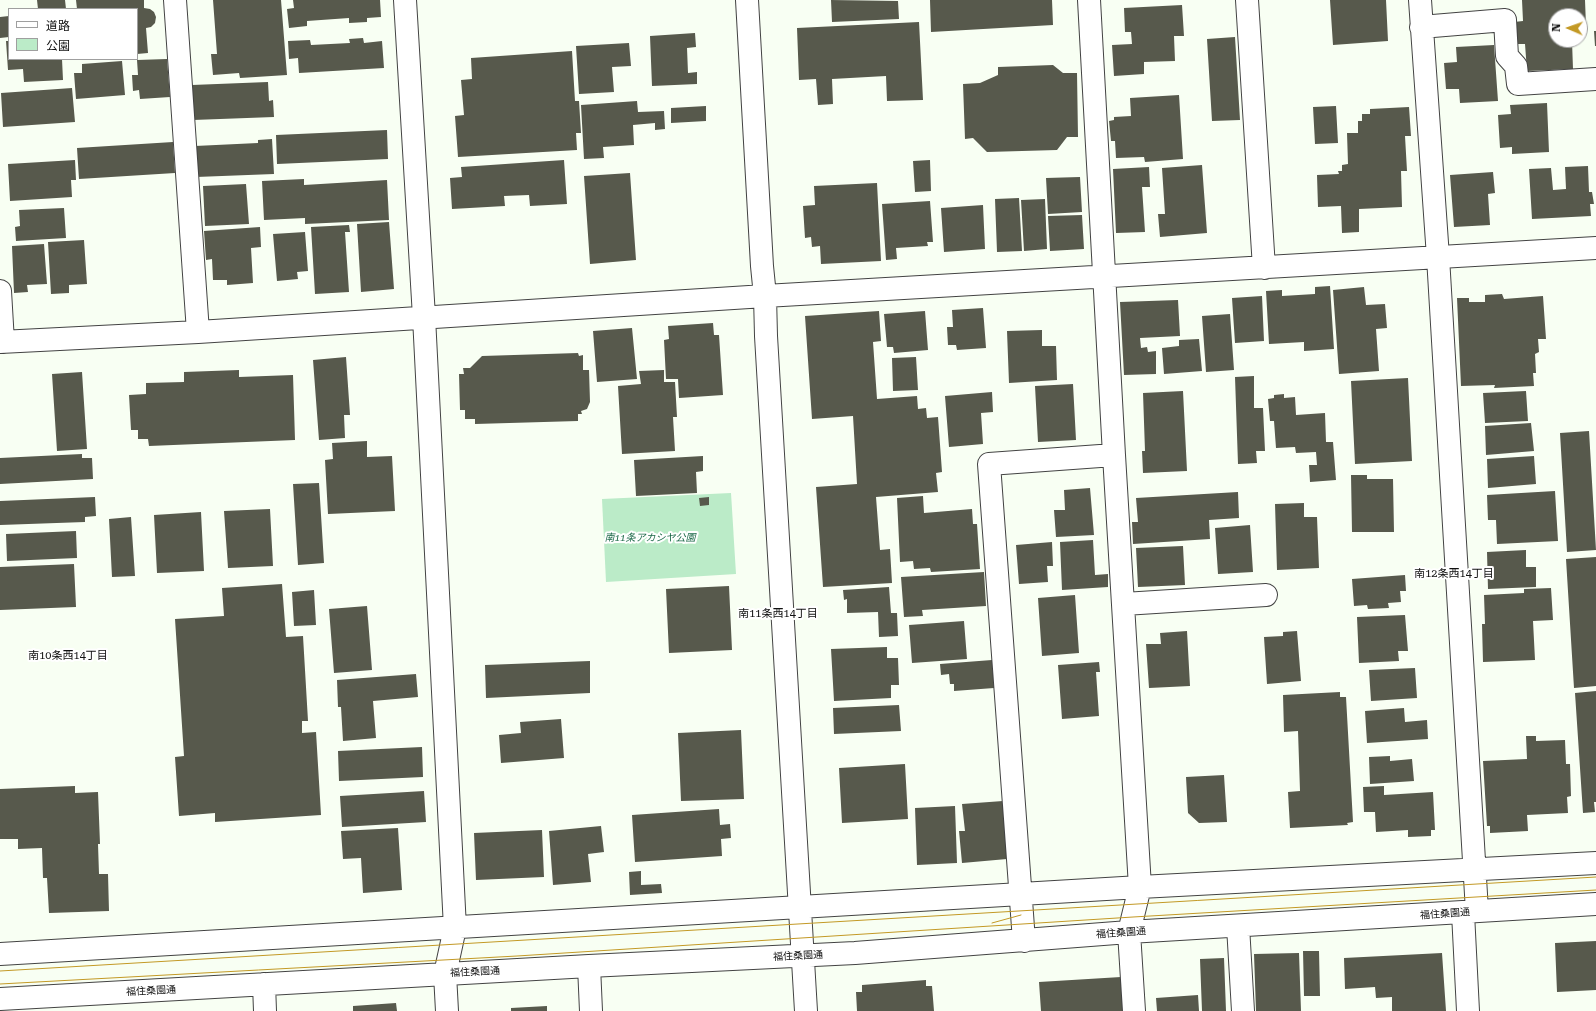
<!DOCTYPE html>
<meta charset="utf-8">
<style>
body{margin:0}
#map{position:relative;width:1596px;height:1011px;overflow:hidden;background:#f8fff3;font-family:"Roboto Serif","Noto Sans JP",serif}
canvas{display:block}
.legend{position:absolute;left:8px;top:8px;width:130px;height:52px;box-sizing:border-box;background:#fff;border:1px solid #9f9f9f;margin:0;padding:5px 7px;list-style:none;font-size:12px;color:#101010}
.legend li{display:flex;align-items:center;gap:8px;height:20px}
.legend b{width:20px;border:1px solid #9f9f9f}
.north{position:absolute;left:1548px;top:8px;width:40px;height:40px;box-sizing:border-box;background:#fff;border:1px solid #9f9f9f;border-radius:50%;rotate:272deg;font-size:11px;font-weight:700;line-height:16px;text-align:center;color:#101010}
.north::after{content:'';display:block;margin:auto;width:14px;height:18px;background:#c39925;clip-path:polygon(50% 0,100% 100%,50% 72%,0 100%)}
</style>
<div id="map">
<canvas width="1596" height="1011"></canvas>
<ul class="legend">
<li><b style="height:5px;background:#fff"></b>道路</li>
<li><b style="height:11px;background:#bbebc8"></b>公園</li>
</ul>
<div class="north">N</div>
</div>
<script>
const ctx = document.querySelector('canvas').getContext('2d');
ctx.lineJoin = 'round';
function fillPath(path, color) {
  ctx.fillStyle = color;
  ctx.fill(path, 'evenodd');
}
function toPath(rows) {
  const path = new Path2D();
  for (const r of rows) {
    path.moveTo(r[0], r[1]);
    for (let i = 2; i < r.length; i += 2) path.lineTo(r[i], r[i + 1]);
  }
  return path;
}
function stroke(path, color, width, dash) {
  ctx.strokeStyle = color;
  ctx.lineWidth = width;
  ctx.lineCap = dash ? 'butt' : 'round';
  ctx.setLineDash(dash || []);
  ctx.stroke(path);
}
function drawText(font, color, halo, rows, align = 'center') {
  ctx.font = font + ' "Roboto Serif","Noto Sans JP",serif';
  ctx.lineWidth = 4;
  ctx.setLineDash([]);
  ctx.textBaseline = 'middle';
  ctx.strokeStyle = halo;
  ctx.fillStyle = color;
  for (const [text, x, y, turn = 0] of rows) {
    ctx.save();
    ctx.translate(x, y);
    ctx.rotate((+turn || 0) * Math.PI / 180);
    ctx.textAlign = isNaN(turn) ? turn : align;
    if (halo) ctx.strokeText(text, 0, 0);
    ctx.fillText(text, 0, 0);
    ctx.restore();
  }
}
fillPath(toPath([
 [731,493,736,574,606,582,602,499]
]), '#bbebc8');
fillPath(toPath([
 [37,0,65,0,66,9,38,9],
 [76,0,144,0,144,8,150,9,154,12,156,17,155,23,151,27,146,28,148,53,137,54,137,9,77,9],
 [213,0,281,0,287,75,240,78,239,73,213,75,211,54,217,54],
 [293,0,380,0,381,17,367,18,367,22,349,23,349,18,307,21,307,26,289,28,287,9,294,8],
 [831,0,898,1,899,19,832,22],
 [930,0,1052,0,1053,25,931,32],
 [1330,0,1386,0,1388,41,1333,45],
 [1522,0,1585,0,1586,26,1580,26,1580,16,1556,16,1556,40,1572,41,1573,69,1527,71,1525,44,1515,44,1514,22,1523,21],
 [1182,5,1184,36,1174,36,1175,61,1144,62,1144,74,1114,76,1112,45,1132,44,1131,32,1125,32,1124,8],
 [9,16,9,37,0,38,0,17],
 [919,22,923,100,887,101,886,76,832,79,833,104,818,105,816,79,799,80,797,28],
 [1594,31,1596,31,1596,46,1595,46],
 [695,33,696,47,687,48,688,73,697,72,697,84,652,86,650,36],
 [1235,37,1240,120,1212,121,1207,39],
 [363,38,364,43,382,41,384,68,299,73,298,58,289,59,288,41,310,40,311,45,350,43,349,39],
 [6,41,9,41,9,59,62,59,63,80,24,82,23,69,8,70],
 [629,43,631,66,612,67,614,92,579,94,576,46],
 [1494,45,1498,101,1460,103,1459,89,1446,89,1444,63,1457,62,1456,47],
 [572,51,575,101,579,101,581,133,576,133,577,150,458,157,455,116,464,115,461,80,472,79,471,58],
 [167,59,170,97,140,99,139,90,133,91,132,75,138,75,137,60],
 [122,61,125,95,76,99,74,73,82,73,82,64],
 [1053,65,1063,73,1077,73,1078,137,1067,137,1057,150,987,152,973,138,965,139,963,84,980,83,998,75,998,67],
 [268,82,269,101,273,100,274,117,193,120,192,85],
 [72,88,75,122,3,127,1,93],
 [1179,95,1183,159,1145,162,1144,157,1116,158,1115,141,1111,141,1109,121,1114,120,1114,117,1131,116,1130,98],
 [637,101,638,112,664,111,665,129,655,130,655,123,633,125,634,145,603,147,604,158,584,159,581,105],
 [1547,103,1549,152,1512,154,1512,147,1500,148,1498,115,1511,114,1510,105],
 [706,106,706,121,671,123,671,108],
 [1336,106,1338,143,1315,144,1313,107],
 [1409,107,1411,136,1405,136,1407,171,1401,171,1402,207,1359,209,1359,232,1342,233,1341,206,1318,207,1317,175,1339,174,1338,171,1342,171,1342,165,1348,164,1347,133,1358,133,1358,121,1362,121,1362,114,1370,114,1370,109],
 [387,130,388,159,277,164,276,135],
 [272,139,274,174,196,177,195,146,258,143,258,140],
 [173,142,175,173,79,179,77,148],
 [75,160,76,180,71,180,72,197,10,201,8,164],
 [564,160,567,204,530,206,529,195,504,196,505,206,452,209,450,178,462,177,461,167],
 [930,160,931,191,915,192,913,161],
 [1202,165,1207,233,1160,237,1158,214,1165,214,1162,168],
 [1588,166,1589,192,1592,192,1594,204,1590,204,1591,216,1532,219,1529,169,1551,168,1553,190,1566,189,1565,167],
 [1149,167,1150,187,1142,187,1145,232,1116,233,1113,169],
 [1493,172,1495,193,1488,194,1490,225,1454,227,1450,175],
 [630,173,636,260,590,264,584,176],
 [1080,177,1082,212,1048,214,1046,178],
 [304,179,304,185,387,180,389,220,305,224,305,218,264,220,262,181],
 [877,183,881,261,821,264,820,246,812,247,811,237,805,238,803,206,815,205,814,186],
 [246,184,249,224,205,226,203,186],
 [1019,198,1022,251,997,252,995,199],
 [1045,199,1047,249,1024,251,1021,200],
 [930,201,933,242,927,242,928,246,896,248,897,259,886,260,882,204],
 [983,205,985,249,944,252,941,208],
 [64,208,66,238,16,241,15,227,20,226,19,210],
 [1082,215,1084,249,1050,251,1048,216],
 [389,222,394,289,361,292,357,224],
 [349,225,350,232,345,232,349,292,315,294,311,227],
 [260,227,261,247,251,248,253,283,227,285,227,280,213,280,212,259,206,260,204,231],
 [305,232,308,271,297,272,298,279,277,281,273,234],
 [84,240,87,284,69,285,69,293,51,294,48,242],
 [44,244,47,284,27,285,28,292,14,293,12,246],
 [1330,286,1334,349,1304,351,1304,342,1269,344,1266,291,1282,290,1282,296,1315,294,1315,287],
 [1364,287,1366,305,1385,304,1387,328,1376,329,1379,371,1339,374,1333,290],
 [1502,294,1504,299,1543,296,1546,339,1538,339,1539,352,1535,354,1536,373,1533,373,1534,386,1494,388,1495,385,1461,386,1457,298,1469,298,1469,302,1485,302,1485,295],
 [1262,296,1264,341,1235,343,1232,298],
 [1178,300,1180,336,1140,338,1141,348,1147,347,1148,352,1156,351,1156,374,1124,375,1120,302],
 [983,308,986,348,957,350,956,345,948,345,947,327,953,327,952,310],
 [879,311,881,341,873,342,877,399,917,396,918,409,926,408,927,418,938,417,942,472,936,473,938,492,876,497,880,550,890,549,892,583,823,587,816,487,857,484,853,416,812,419,805,316],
 [925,311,928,350,894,353,893,347,887,347,884,314],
 [1230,314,1234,370,1206,372,1202,316],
 [713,323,714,335,719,335,723,395,679,398,678,379,666,379,664,340,669,339,668,326],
 [632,328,637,379,597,382,593,331],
 [1042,330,1042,346,1056,346,1057,380,1009,383,1007,331],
 [1199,339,1202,371,1164,374,1162,348,1179,346,1179,340],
 [578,353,579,356,583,355,583,370,589,370,590,402,587,409,581,411,582,414,578,414,578,421,475,424,475,419,465,419,465,410,460,410,459,374,464,374,463,368,470,368,482,356],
 [346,357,350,415,344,415,345,438,319,440,313,360],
 [916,357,918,390,893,391,892,358],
 [239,370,239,377,293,375,295,440,149,446,148,439,138,439,138,430,131,430,129,395,146,394,146,383,184,382,184,372],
 [664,370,664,382,675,382,677,417,673,417,675,451,622,454,618,386,641,384,639,371],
 [82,372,87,449,57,451,52,374],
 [1254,376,1254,408,1263,408,1265,451,1256,451,1257,463,1238,464,1235,377],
 [1408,378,1412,461,1355,464,1351,381],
 [1073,384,1076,440,1038,442,1035,386],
 [1183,391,1187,471,1143,473,1142,451,1145,451,1143,393],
 [1526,391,1528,421,1485,423,1483,393],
 [992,392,993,412,981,413,983,444,949,447,945,396],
 [1284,394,1284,398,1295,397,1296,415,1325,413,1326,442,1333,442,1336,480,1310,482,1309,465,1317,465,1316,452,1296,453,1295,447,1276,448,1274,421,1270,421,1268,399,1274,398,1274,395],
 [1531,423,1534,451,1486,455,1485,426],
 [1589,431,1596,550,1567,552,1560,433],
 [367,441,367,457,392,456,395,511,328,514,325,460,333,459,332,443],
 [82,454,82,458,92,458,93,479,0,484,0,458],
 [703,456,703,471,696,472,697,493,636,496,634,460],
 [1534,456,1536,484,1488,488,1487,459],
 [1351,475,1367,475,1367,479,1393,479,1394,532,1352,532],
 [319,483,324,563,298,565,293,484],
 [1090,488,1094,535,1056,537,1054,510,1065,510,1064,490],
 [1555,491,1558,541,1497,544,1496,520,1488,520,1487,495],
 [1238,492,1239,518,1209,520,1210,539,1133,544,1132,522,1138,522,1136,498],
 [923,496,924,513,972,509,973,524,977,524,980,569,931,572,930,568,914,569,913,561,900,562,897,498],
 [95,497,96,516,85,517,85,522,0,525,0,501],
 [709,497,709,505,700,506,699,498],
 [1304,503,1304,517,1317,517,1319,568,1277,570,1275,504],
 [270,509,273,566,228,568,224,511],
 [201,512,204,571,157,573,154,515],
 [131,517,135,576,112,577,109,519],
 [1250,525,1253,572,1218,574,1215,528],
 [76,531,77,558,7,561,6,534],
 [1093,540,1095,575,1108,574,1108,587,1062,590,1060,542],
 [1052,542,1053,566,1047,566,1048,582,1019,584,1016,545],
 [1183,546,1185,585,1138,587,1136,548],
 [1526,550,1526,567,1536,567,1536,587,1488,589,1487,552],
 [1596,557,1596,686,1574,688,1566,559],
 [74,564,76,607,0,610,0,567],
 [984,572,986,606,922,610,923,616,904,617,901,577],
 [1405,575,1406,591,1400,591,1401,602,1388,603,1389,608,1368,609,1367,605,1354,606,1352,579],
 [282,584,286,637,303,636,308,721,302,721,302,733,316,732,321,815,215,822,215,813,179,816,175,757,184,756,175,619,224,616,222,588],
 [729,586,732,650,669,653,666,589],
 [889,587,891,613,897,613,898,636,879,637,878,612,847,613,847,599,844,600,843,590],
 [1551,588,1553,620,1533,621,1535,660,1483,662,1482,624,1485,624,1484,595,1524,593,1524,589],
 [314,590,316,625,294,626,292,592],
 [1075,595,1079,653,1042,656,1038,598],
 [367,606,372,670,334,673,329,609],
 [1405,615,1408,651,1398,651,1399,661,1359,663,1357,617],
 [964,621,967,659,912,663,909,625],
 [1187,631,1190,686,1149,688,1146,644,1161,644,1160,633],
 [1297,631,1301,681,1267,684,1264,637,1283,636,1283,632],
 [887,647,887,658,898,658,899,685,891,685,891,698,834,701,831,649],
 [992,660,994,688,954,691,954,684,950,684,949,674,941,675,940,664],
 [590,661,590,693,486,698,485,665],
 [1099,662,1100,672,1096,672,1099,716,1062,719,1058,665],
 [1415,668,1417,698,1371,701,1369,670],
 [416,674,418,697,373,701,376,738,343,741,341,707,338,707,337,680],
 [1596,691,1596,802,1594,802,1595,812,1583,813,1575,693],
 [1340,692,1340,697,1346,697,1353,822,1347,823,1348,825,1290,828,1288,792,1300,791,1298,731,1284,732,1283,695],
 [899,705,901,731,834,734,833,708],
 [1404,708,1405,722,1427,720,1428,739,1367,743,1365,711],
 [561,719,564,758,501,763,499,735,521,733,520,722],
 [741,730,744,799,681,801,678,733],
 [1526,736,1536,736,1536,741,1565,740,1566,764,1570,764,1571,796,1567,797,1568,813,1527,815,1528,831,1490,833,1490,826,1487,826,1483,761,1527,759],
 [422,747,423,777,339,781,338,751],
 [1390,756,1390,761,1412,759,1414,781,1370,784,1369,757],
 [905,764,908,819,842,823,839,768],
 [1224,775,1227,822,1199,823,1188,813,1186,777],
 [75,786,75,793,98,792,100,844,98,844,99,874,108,874,109,911,49,913,47,878,43,878,42,848,18,849,18,839,0,839,0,789],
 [1384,786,1384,795,1433,792,1435,830,1431,830,1431,836,1408,837,1408,830,1376,832,1375,812,1364,812,1363,787],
 [424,791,426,822,342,827,340,796],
 [1003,801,1007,859,962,863,959,831,965,831,962,804],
 [955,806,957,863,917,865,915,808],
 [719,809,720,825,730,824,731,838,721,839,722,856,635,862,632,815],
 [601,826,604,852,588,854,591,882,553,885,549,831],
 [398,828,402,890,363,893,361,858,343,859,341,831],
 [542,830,544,877,476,880,474,833],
 [641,871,641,885,661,884,662,893,630,895,629,872],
 [1596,941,1596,990,1557,992,1555,943],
 [1303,951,1319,951,1320,996,1304,996],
 [1299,953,1301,1011,1256,1011,1254,954],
 [1442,953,1446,1011,1392,1011,1392,997,1376,998,1375,987,1345,989,1344,958],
 [1224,958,1226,1011,1202,1011,1200,959],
 [1121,977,1123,1011,1041,1011,1039,982],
 [926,980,926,986,932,986,934,1011,857,1011,856,992,862,992,862,985],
 [1198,995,1199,1011,1157,1011,1156,998],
 [396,1003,397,1011,353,1011,353,1006],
 [547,1006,547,1011,511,1011,511,1008]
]), '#57594c');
const minor = toPath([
 [175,0,198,332],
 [405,0,424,317,455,928,445,974,447,1011],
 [747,0,762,266,765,296,766,336,806,1011],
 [1089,0,1114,455,1140,887,1129,932,1134,1011],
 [1247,0,1264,268],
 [1420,0,1438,257,1477,911],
 [1421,27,1505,20,1507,56,1516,66,1518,84,1596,79],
 [0,291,3,342],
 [0,342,198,332,765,296,1596,248],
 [1124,604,1266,595],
 [1463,913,1468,1011],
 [1238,926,1243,1011],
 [1024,941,989,464,1114,455],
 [0,954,1140,887,1596,863],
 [589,966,591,1011],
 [264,984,265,1011],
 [0,999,589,966,855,953,1129,932,1596,904]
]);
stroke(minor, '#434343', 24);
stroke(minor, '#fff', 22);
stroke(toPath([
 [992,923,1021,915],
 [0,971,1596,877],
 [0,984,517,956,1133,917,1596,890]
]), '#c39925', 1);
drawText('italic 10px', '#1e6a4a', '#fff', [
 ["南11条アカシヤ公園",650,538]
]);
drawText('10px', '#101010', '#fff', [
 ["福住桑園通",1445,914,-4],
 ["福住桑園通",1121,933,-4],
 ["福住桑園通",798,956,-3],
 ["福住桑園通",475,972,-3],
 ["福住桑園通",151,991,-3]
]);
drawText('11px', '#101010', '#fff', [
 ["南12条西14丁目",1454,574],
 ["南11条西14丁目",778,614],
 ["南10条西14丁目",68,656]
]);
</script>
